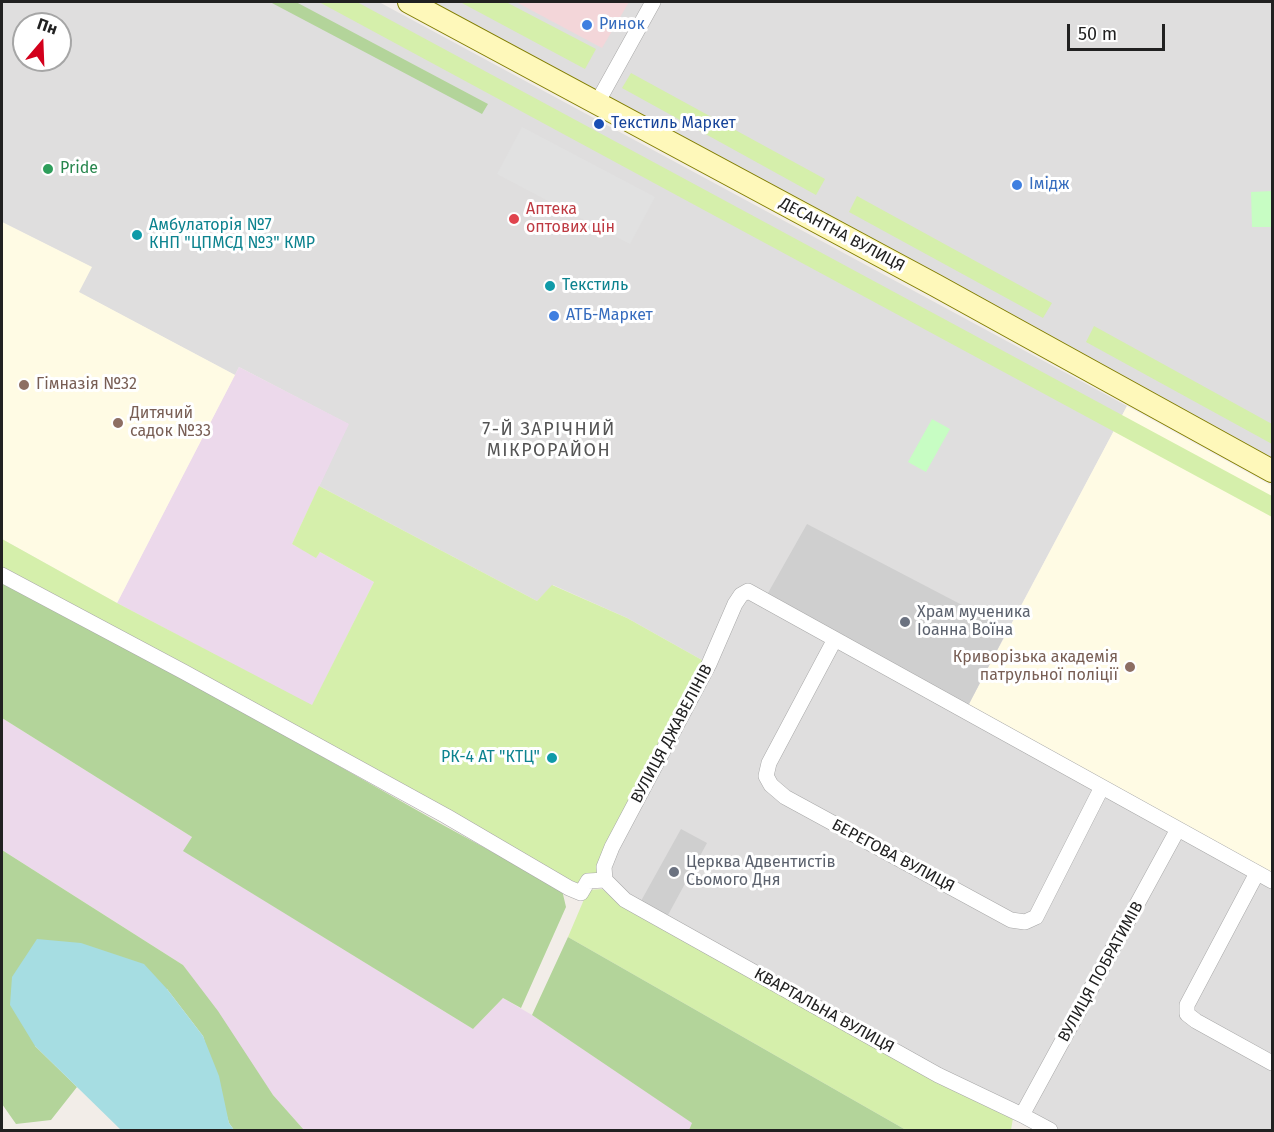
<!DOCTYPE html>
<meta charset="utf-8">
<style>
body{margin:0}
#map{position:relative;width:1274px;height:1132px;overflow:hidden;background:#f2ede8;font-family:"Fira Sans",sans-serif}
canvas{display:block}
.frame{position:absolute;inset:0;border:3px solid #212121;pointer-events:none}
.north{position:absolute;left:12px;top:12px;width:60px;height:60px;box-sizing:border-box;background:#fff;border:2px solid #a6a6a6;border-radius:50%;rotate:19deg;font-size:16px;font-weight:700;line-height:24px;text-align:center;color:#212121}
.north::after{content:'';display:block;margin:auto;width:21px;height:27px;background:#d3001c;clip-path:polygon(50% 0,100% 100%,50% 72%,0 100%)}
.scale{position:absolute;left:1067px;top:24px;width:98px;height:27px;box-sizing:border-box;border:3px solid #212121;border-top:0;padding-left:8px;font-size:18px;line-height:21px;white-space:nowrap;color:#212121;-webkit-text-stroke:4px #fff;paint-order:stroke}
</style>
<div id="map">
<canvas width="1274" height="1132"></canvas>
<div class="frame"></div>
<div class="north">Пн</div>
<div class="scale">50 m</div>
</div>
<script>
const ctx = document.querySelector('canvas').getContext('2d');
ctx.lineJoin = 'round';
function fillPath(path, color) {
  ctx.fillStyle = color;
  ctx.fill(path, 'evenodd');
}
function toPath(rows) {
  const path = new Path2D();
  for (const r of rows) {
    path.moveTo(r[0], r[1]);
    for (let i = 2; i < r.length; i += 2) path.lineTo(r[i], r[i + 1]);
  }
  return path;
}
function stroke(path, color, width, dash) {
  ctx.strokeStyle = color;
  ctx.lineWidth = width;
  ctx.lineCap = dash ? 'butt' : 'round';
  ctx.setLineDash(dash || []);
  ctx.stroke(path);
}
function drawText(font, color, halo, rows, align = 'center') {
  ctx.font = font + ' "Fira Sans",sans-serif';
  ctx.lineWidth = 6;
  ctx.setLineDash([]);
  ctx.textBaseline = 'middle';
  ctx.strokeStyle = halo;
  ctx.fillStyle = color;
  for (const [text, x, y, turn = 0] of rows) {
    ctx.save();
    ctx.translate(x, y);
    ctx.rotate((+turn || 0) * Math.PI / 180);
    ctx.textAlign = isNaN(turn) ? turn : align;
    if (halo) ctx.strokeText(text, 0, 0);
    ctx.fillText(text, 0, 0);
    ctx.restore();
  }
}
fillPath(toPath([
 [2,2,379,2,1127,406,965,711,1272,881,1272,1130,1050,1130,625,901,604,867,709,664,627,618,553,585,537,601,319,486,348,424,239,367,235,375,78,292,91,267,2,222],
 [24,24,60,24,60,60,24,60],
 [409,2,1272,2,1272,471]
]), '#dfdede');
fillPath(toPath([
 [516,2,629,2,602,48]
]), '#f3d6d9');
fillPath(toPath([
 [239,367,349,424,292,544,316,557,320,552,374,582,312,706,117,603],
 [2,718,192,837,184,851,473,1029,503,998,532,1015,693,1123,689,1130,304,1130,273,1095,183,965,2,850]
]), '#ecd9eb');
fillPath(toPath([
 [2,222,92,267,79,292,235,375,117,603,2,539],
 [1127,406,1272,486,1272,876,968,706]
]), '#fffbe4');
fillPath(toPath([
 [807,524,1008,629,968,706,768,593],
 [681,829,707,843,668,915,641,901]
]), '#cfcfcf');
fillPath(toPath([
 [319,2,357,2,1272,496,1272,517],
 [460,2,506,2,596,49,585,69],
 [631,73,825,179,816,195,622,88],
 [857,196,1052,303,1043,318,849,212],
 [1094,326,1272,424,1272,444,1086,342],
 [319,486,537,601,552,585,627,618,709,664,604,867,581,893,2,575,2,539,117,603,312,705,374,582,320,552,316,558,292,544],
 [602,889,621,904,1013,1118,1011,1130,906,1130,568,937,588,890]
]), '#d5efab');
fillPath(toPath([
 [270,2,296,2,488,104,482,114],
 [2,575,443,825,562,890,566,907,521,1008,503,998,473,1029,183,851,192,837,2,718],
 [2,850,183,965,218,1011,273,1095,304,1130,234,1130,229,1123,203,1036,167,989,35,1046,77,1087,51,1120,16,1124,2,1104],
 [568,937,906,1130,689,1130,692,1123,532,1015]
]), '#b3d49a');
fillPath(toPath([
 [1272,191,1272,227,1252,227,1251,192],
 [932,419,950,429,926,472,908,462]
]), '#c7fdc3');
fillPath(toPath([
 [522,127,655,197,630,244,497,174]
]), '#e1e1e1');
fillPath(toPath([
 [37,939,81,943,144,964,167,989,203,1036,219,1076,229,1123,234,1130,121,1130,35,1046,10,1005,12,977]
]), '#a6dde2');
const street = toPath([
 [597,103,653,2],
 [2,575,184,672,446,816,569,888,581,893,588,881,605,880],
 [835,639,769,763,766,776,771,785,785,797,1011,920,1025,922,1036,917,1102,787],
 [1257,873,1187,1005,1187,1014,1196,1021,1272,1063],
 [605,880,604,867,612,847,709,664,735,604,741,595,748,591,1272,881],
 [605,880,625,900,938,1075,1022,1115,1050,1130],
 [1022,1115,1178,829]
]);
const secondary = toPath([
 [409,2,935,285,1272,471]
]);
stroke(street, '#a8a8a8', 16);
stroke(secondary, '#817d00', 24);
stroke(street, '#fff', 15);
stroke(secondary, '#fef8ba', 22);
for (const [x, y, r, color] of [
 [587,25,6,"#3f7fe0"],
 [599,124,6,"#1a4fb4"],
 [48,169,6,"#2e9e5b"],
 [1017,185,6,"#3f7fe0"],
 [514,219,6,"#e0444e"],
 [137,235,6,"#0f9aa8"],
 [550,286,6,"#0f9aa8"],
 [554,316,6,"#3f7fe0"],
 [24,385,6,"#8d6e63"],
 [118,423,6,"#8d6e63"],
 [905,622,6,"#6b7280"],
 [1130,667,6,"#8d6e63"],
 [552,758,6,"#0f9aa8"],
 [674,872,6,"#6b7280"]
]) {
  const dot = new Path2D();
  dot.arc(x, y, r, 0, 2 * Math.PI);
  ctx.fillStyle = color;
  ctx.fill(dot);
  stroke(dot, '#fff', 2);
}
drawText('16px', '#366cbe', '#fff', [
 ["Ринок",599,25],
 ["Імідж",1029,185],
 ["АТБ-Маркет",566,316]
], 'left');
drawText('16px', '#164399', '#fff', [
 ["Текстиль Маркет",611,124]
], 'left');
drawText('16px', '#27864d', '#fff', [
 ["Pride",60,169]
], 'left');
drawText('16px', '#be3a42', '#fff', [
 ["Аптека",526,210],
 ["оптових цін",526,228]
], 'left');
drawText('16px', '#0d838f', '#fff', [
 ["Амбулаторія №7",149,226],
 ["КНП \"ЦПМСД №3\" КМР",149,244],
 ["Текстиль",562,286],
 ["РК-4 АТ \"КТЦ\"",540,758,"right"]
], 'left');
drawText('16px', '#212121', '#fff', [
 ["ДЕСАНТНА ВУЛИЦЯ",842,235,28],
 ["ВУЛИЦЯ ДЖАВЕЛІНІВ",672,734,-62],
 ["БЕРЕГОВА ВУЛИЦЯ",893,856,28],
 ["ВУЛИЦЯ ПОБРАТИМІВ",1101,972,-61],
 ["КВАРТАЛЬНА ВУЛИЦЯ",824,1011,29]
]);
drawText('16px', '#785e54', '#fff', [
 ["Гімназія №32",36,385],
 ["Дитячий",130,414],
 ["садок №33",130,432],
 ["Криворізька академія",1118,658,"right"],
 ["патрульної поліції",1118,676,"right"]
], 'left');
drawText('16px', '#5b616d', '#fff', [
 ["Храм мученика",917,613],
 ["Іоанна Воїна",917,631],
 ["Церква Адвентистів",686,863],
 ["Сьомого Дня",686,881]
], 'left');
ctx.letterSpacing = '1.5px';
drawText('18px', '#545454', '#fff', [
 ["7-Й ЗАРІЧНИЙ",549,430],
 ["МІКРОРАЙОН",549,451]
]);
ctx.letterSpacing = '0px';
</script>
